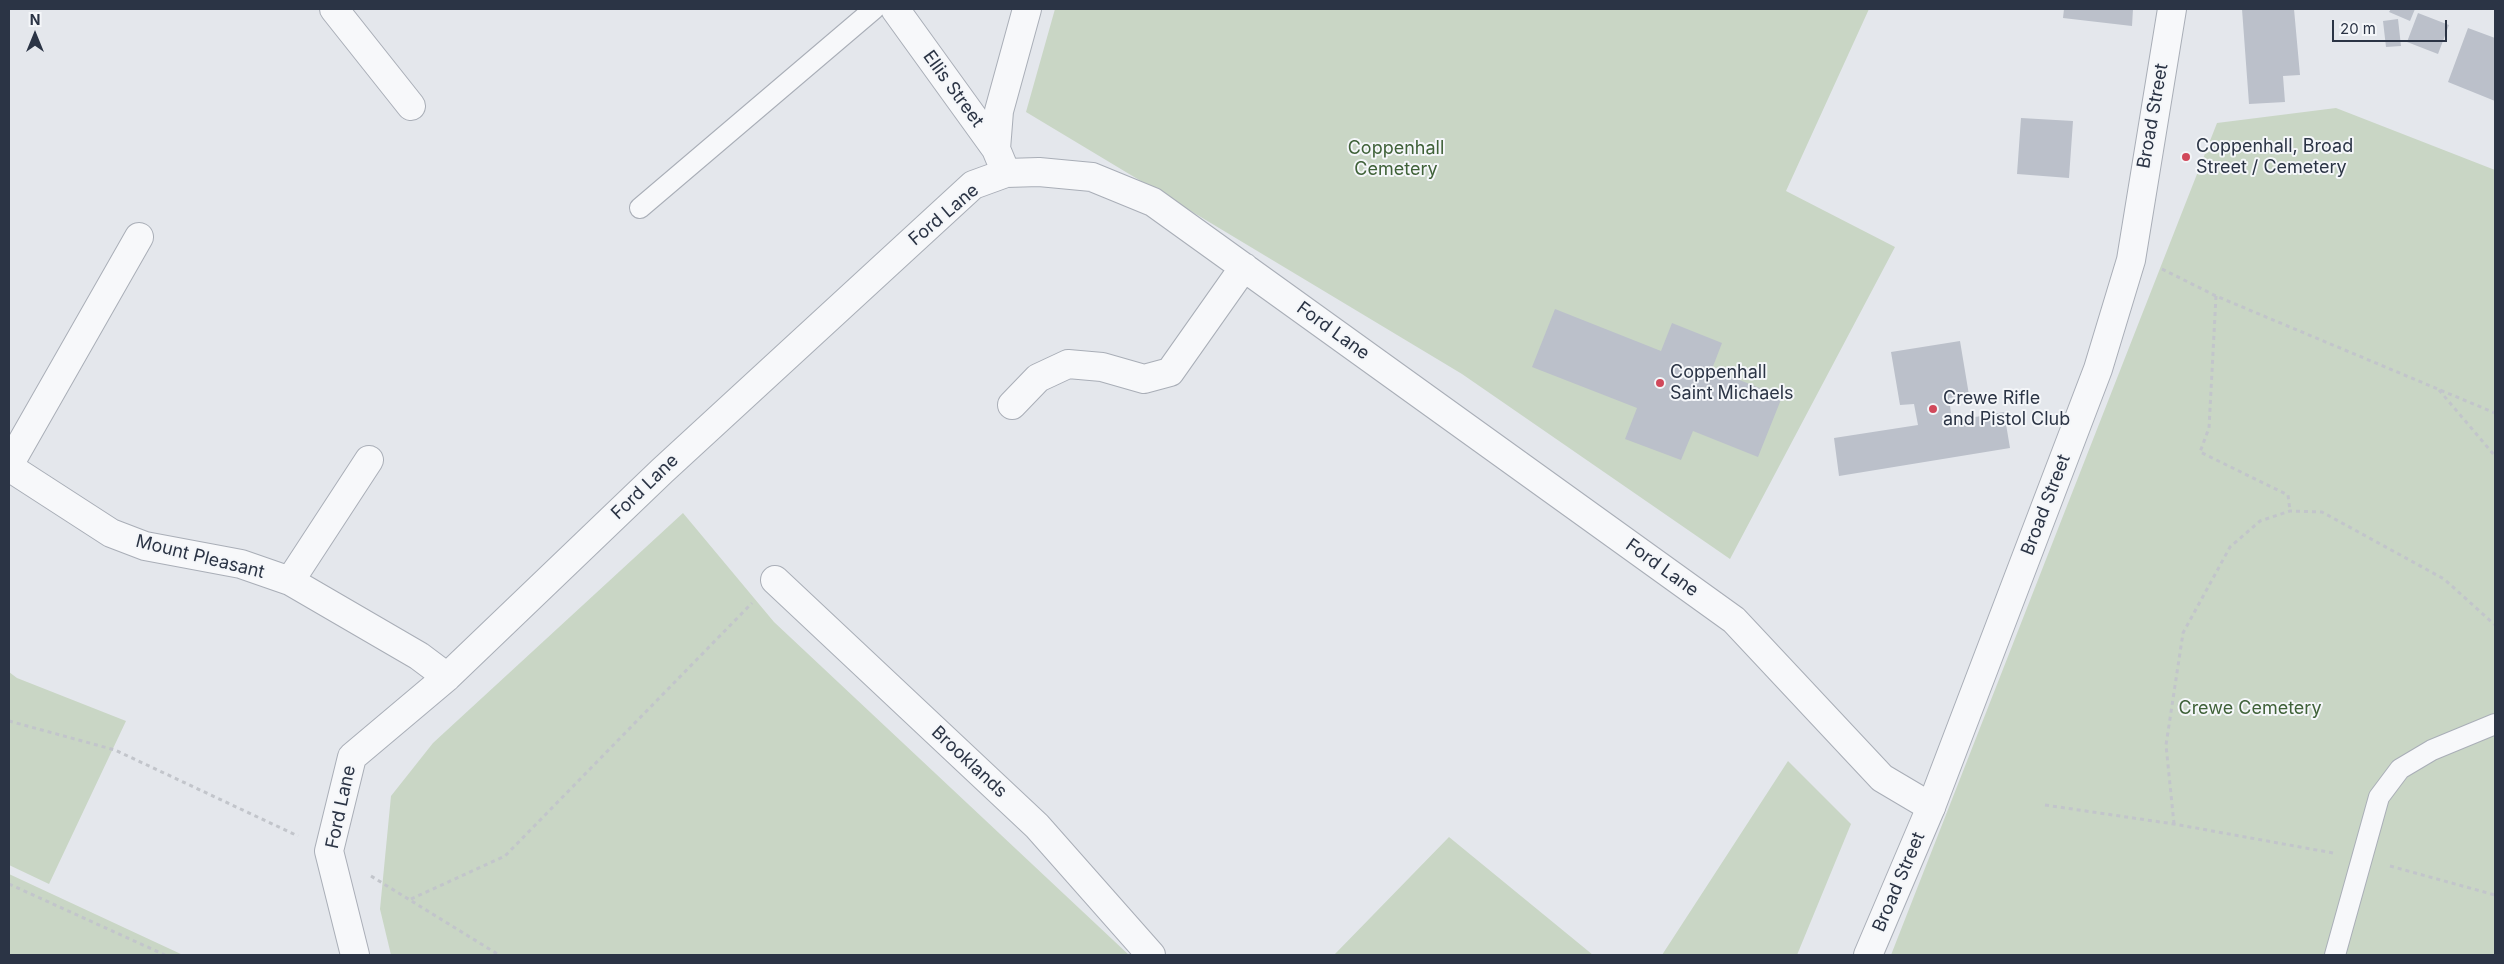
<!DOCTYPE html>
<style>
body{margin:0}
#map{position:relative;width:2504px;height:964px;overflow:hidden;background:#e4e7ec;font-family:Inter,sans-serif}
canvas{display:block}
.frame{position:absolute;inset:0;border:10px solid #2b3445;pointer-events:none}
.north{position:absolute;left:10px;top:10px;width:50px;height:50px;-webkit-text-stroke:4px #f4f6f9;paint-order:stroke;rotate:0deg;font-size:14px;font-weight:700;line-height:20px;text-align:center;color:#2b3445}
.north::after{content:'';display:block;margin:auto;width:18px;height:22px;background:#2b3445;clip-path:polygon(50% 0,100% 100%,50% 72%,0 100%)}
.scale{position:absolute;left:2332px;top:20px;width:115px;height:22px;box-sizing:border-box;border:2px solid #2b3445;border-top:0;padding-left:6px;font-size:15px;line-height:18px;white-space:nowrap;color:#2b3445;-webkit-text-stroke:4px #f4f6f9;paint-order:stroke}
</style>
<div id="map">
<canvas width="2504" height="964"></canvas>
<div class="frame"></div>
<div class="north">N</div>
<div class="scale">20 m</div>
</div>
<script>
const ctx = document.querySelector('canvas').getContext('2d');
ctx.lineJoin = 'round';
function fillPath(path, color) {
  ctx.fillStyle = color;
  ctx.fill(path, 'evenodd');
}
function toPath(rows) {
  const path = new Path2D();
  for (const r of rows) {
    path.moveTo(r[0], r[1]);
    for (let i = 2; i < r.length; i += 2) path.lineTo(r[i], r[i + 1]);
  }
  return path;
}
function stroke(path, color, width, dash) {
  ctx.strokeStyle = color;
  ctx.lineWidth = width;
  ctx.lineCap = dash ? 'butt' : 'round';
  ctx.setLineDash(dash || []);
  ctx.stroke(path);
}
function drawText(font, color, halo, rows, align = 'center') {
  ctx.font = font + ' Inter,sans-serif';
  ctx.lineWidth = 4;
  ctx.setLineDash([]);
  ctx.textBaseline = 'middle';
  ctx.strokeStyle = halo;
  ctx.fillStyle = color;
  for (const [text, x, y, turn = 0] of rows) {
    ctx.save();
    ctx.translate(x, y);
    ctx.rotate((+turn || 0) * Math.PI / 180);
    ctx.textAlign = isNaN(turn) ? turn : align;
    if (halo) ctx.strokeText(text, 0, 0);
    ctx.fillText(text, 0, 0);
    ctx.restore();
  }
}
fillPath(toPath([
 [1055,9,1869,9,1786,191,1895,247,1730,559,1462,374,1026,112],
 [2336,108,2495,170,2495,955,1891,955,2217,123],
 [683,513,774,622,1129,955,391,955,380,909,391,796,433,743],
 [9,672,17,678,126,721,49,884,9,865],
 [1788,761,1851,824,1797,955,1662,955],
 [1449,837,1593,955,1334,955],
 [9,874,183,955,9,955]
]), '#c9d6c5');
fillPath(toPath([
 [2064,9,2133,9,2132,26,2063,18],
 [2242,9,2294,9,2300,75,2283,76,2285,102,2249,104],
 [2391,9,2415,9,2410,21,2389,12],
 [2418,13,2449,25,2438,54,2407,42],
 [2398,19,2401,46,2386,47,2383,21],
 [2468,28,2495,38,2495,101,2448,82],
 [2021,118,2073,121,2069,178,2017,174],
 [1555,309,1661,351,1672,323,1722,343,1712,369,1782,397,1758,457,1693,431,1681,460,1625,439,1637,408,1532,367],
 [1960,341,1969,395,1949,398,1952,421,2004,412,2010,448,1839,476,1834,438,1918,425,1914,404,1900,405,1891,352]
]), '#bbc0ca');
const service = toPath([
 [640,208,874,9],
 [2335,955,2379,797,2400,769,2432,750,2495,724]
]);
const minor = toPath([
 [334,9,411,106],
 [895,9,996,149,1006,173],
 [996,149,999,111,1027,9],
 [1012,405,1038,378,1068,364,1102,367,1144,379,1170,372,1244,267],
 [9,465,139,237],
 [9,467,111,533,145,546,241,564,290,581,419,656,447,677],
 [775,580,1037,826,1151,955],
 [290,581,369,460],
 [355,955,329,851,352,757,447,677,662,471,973,185,1006,173,1039,172,1092,177,1153,202,1734,620,1882,778,1931,807]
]);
const tertiary = toPath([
 [1868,955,1931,807,2098,369,2131,260,2172,9]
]);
stroke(service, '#a9aeb7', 22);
stroke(minor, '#a9aeb7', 30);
stroke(tertiary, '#a9aeb7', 30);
stroke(toPath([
 [2162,269,2216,296,2495,413],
 [2216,296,2209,428,2200,452,2288,495,2290,511],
 [2439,390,2495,456],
 [9,721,115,750,298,836],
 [2045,805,2174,824,2333,853],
 [2174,824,2166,745,2183,633,2230,547,2260,521,2290,511,2322,512,2444,579,2495,625],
 [2390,866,2495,895],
 [371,876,499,955],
 [9,884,165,955],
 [411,899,505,856,752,603]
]), '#c2c5cb', 3, [4, 4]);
stroke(service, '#f7f8fa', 20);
stroke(minor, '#f7f8fa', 28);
stroke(tertiary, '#f7f8fa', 28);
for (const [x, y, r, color] of [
 [2186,157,5,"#d1495b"],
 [1660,383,5,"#d1495b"],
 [1933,409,5,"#d1495b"]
]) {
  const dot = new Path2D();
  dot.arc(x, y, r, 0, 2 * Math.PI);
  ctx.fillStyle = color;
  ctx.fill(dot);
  stroke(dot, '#f4f6f9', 2);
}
drawText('18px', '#2b3445', '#f4f6f9', [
 ["Ellis Street",953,89,54],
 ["Broad Street",2153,116,-80],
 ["Ford Lane",944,215,-40],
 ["Ford Lane",1333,331,36],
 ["Ford Lane",645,487,-44],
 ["Broad Street",2046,505,-69],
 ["Mount Pleasant",200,557,14],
 ["Ford Lane",1662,568,36],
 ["Brooklands",969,762,43],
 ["Ford Lane",341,807,-78],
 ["Broad Street",1899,882,-67]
]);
drawText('18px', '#2b3445', '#f4f6f9', [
 ["Coppenhall, Broad",2196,147],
 ["Street / Cemetery",2196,168],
 ["Coppenhall",1670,373],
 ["Saint Michaels",1670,394],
 ["Crewe Rifle",1943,399],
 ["and Pistol Club",1943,420]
], 'left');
drawText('18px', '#3f6138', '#f4f6f9', [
 ["Coppenhall",1396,149],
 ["Cemetery",1396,170],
 ["Crewe Cemetery",2250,709]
]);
</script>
